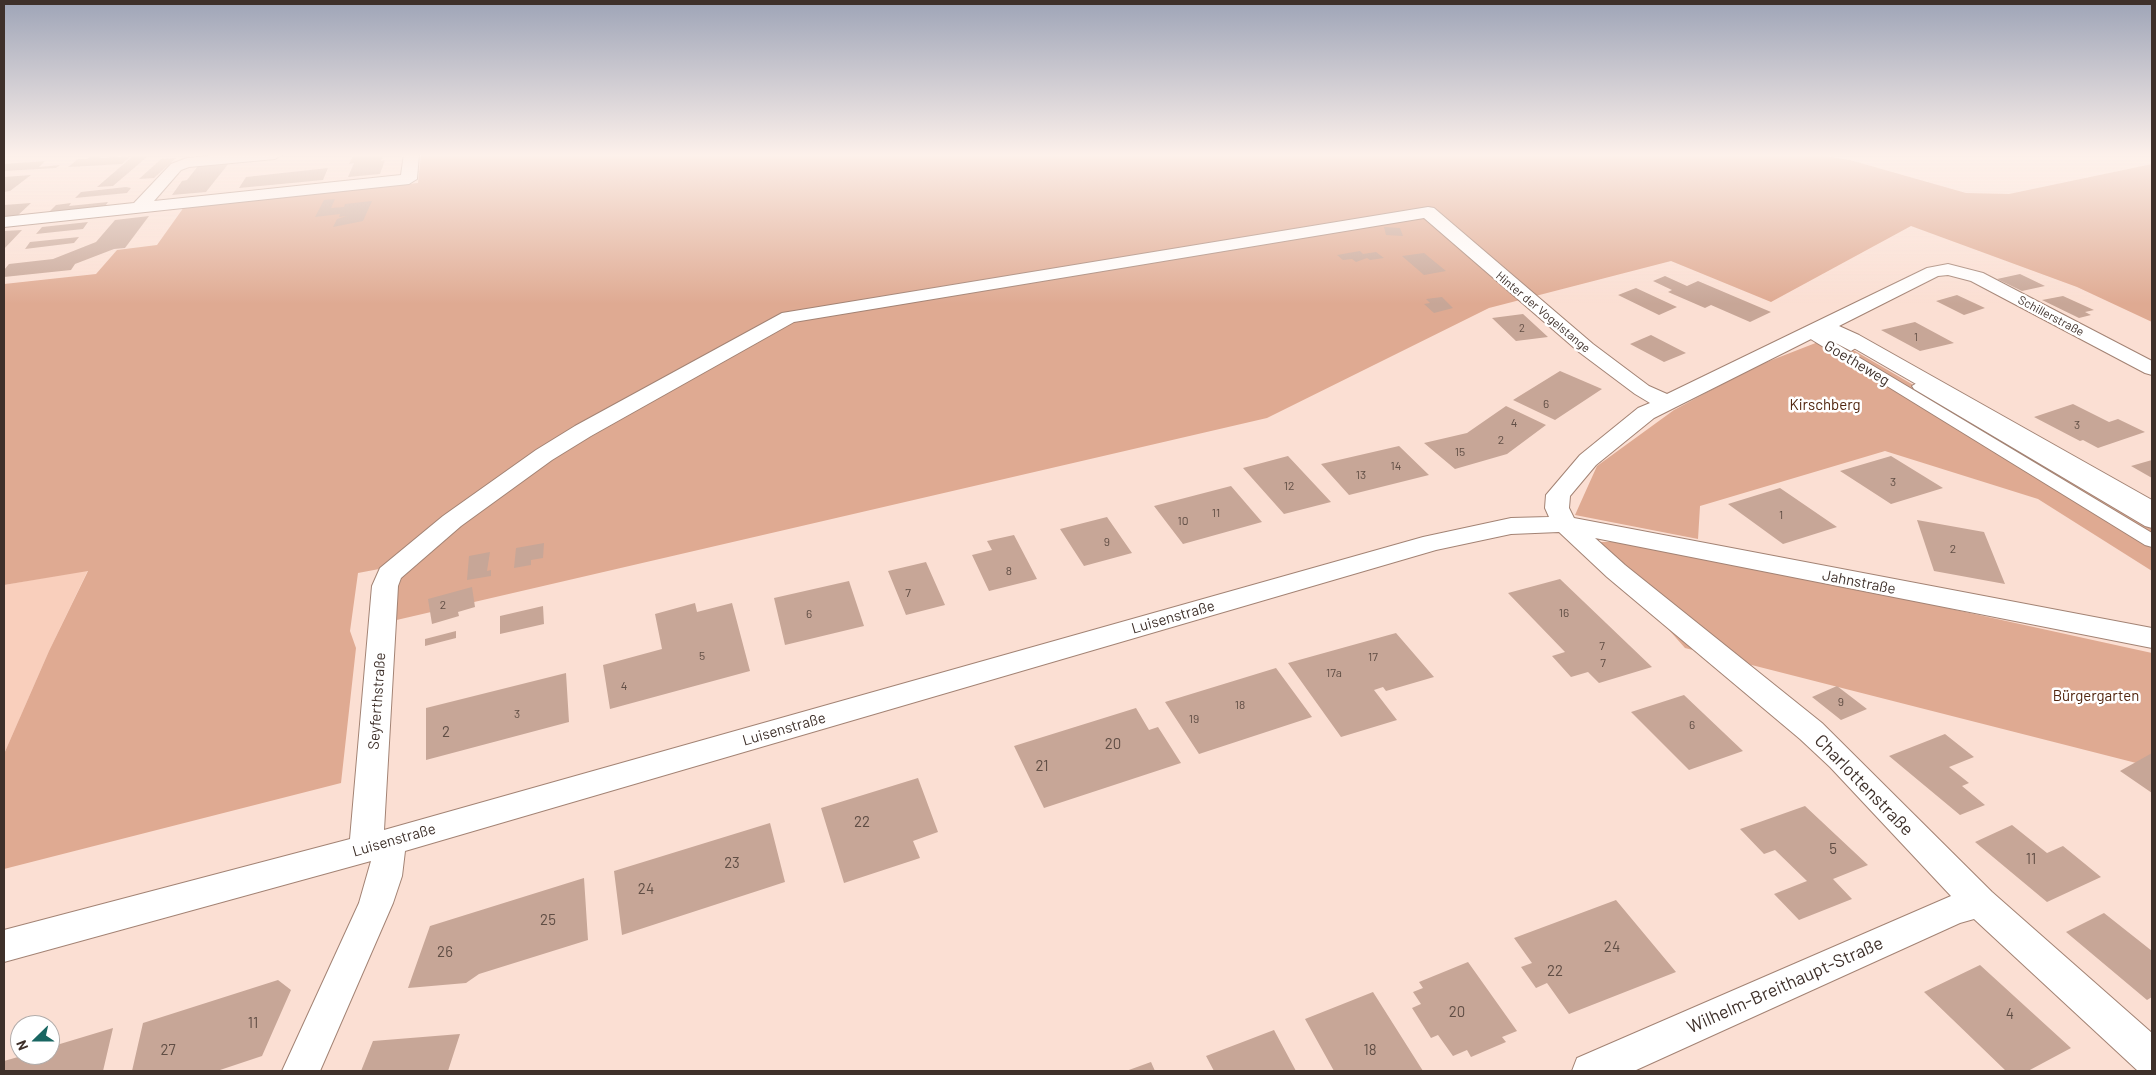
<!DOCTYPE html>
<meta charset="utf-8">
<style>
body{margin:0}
#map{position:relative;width:2156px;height:1075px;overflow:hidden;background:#fbdfd3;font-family:Barlow,sans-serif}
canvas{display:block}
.frame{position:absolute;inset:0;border:5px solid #3e302a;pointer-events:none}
.north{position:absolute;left:10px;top:1015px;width:50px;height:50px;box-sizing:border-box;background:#fff;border:1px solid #b2acaa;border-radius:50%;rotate:248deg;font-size:14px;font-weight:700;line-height:20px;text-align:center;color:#3e302a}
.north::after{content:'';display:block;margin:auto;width:18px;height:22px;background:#196662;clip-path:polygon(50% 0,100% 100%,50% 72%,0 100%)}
</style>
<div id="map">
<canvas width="2156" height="1075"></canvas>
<div class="frame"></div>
<div class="north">N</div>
</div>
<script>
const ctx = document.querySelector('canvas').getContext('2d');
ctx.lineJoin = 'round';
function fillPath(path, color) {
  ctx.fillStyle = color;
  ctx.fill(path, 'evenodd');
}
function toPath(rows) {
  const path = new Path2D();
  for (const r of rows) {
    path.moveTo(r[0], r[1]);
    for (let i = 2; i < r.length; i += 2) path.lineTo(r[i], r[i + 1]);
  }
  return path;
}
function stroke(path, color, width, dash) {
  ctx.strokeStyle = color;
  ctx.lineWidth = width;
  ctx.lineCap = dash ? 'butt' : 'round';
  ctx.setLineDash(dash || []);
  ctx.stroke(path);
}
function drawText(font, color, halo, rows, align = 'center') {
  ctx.font = font + ' Barlow,sans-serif';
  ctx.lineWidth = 5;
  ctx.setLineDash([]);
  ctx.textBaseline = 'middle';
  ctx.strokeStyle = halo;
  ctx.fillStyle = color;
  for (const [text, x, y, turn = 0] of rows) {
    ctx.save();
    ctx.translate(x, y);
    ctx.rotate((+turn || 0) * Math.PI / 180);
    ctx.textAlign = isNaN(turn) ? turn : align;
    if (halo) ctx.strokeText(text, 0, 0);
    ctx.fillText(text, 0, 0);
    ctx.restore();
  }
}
fillPath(toPath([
 [88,570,49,651,4,754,4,585]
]), '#f9cfbc');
fillPath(toPath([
 [421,154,1813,154,1850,160,1966,193,2009,194,2152,164,2152,322,2077,287,1911,226,1771,302,1671,261,1489,308,1267,418,388,622,395,566,358,573,350,631,356,648,341,783,4,869,4,754,49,651,88,571,4,585,4,284,96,274,117,250,157,245,184,207,418,183],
 [1831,337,2152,524,2152,571,2038,499,1885,451,1700,506,1698,539,1575,515,1597,466,1674,410,1754,367],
 [1601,542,1617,542,1833,583,2152,653,2152,767,1685,648,1596,548]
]), '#dfaa92');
fillPath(toPath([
 [94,154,105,154,99,158,131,156,122,164,68,167,78,159,87,159],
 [354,154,384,154,381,161,385,160,380,174,348,177,354,163,349,164],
 [133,156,148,156,113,186,97,187],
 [176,158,154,178,139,179,161,159],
 [45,161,39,167,60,165,56,168,4,171,4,164],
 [229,163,206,192,172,195,182,181,187,180,198,166],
 [328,168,323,180,239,188,246,177],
 [31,175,10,191,4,192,4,177],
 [126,187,131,188,127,193,75,198,81,192],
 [335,199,331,208,344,207,345,204,372,201,363,221,333,227,337,219,347,216,339,217,340,214,315,217,324,200],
 [108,202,103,209,48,213,56,205,71,203,69,206],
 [31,203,16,217,4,218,4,205],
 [149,216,125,248,114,249,75,264,71,270,4,277,4,270,9,264,53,259,96,242,115,220],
 [88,222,83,229,36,234,42,227],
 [1384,227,1400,228,1403,236,1386,235],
 [22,230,4,249,4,231],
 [79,237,74,243,25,249,30,242],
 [1360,251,1363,254,1376,252,1384,258,1370,260,1367,258,1356,262,1352,259,1343,260,1337,255],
 [1424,253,1446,271,1424,275,1402,256],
 [2020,274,2045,286,2022,291,1997,279],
 [1665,276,1687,286,1698,281,1771,312,1750,322,1711,305,1705,308,1668,292,1672,290,1653,281],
 [1636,288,1677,307,1659,315,1618,295],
 [1957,295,1985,308,1964,315,1936,301],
 [2063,296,2094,310,2085,312,2091,315,2079,318,2042,300],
 [1442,297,1453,308,1434,313,1424,304,1430,303,1426,299],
 [1523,314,1548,337,1516,341,1492,318],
 [1915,322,1954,343,1920,351,1881,330],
 [1651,335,1686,353,1664,362,1630,344],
 [1560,371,1602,389,1555,420,1513,400],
 [2073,404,2109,422,2118,419,2145,432,2098,448,2083,440,2080,441,2034,417],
 [1506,406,1546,425,1507,454,1455,469,1424,443,1467,433],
 [1399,446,1429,475,1349,495,1321,464],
 [1288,456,1331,502,1284,514,1243,468],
 [1891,456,1943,488,1891,504,1840,471],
 [2152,460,2152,478,2131,466],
 [1231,486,1262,522,1183,544,1154,506],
 [1780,488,1837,527,1783,544,1728,504],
 [1107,517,1132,553,1084,566,1060,529],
 [1917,520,1984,532,2005,584,1934,571],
 [1014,535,1037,579,989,591,972,555,992,550,987,541],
 [544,543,543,558,531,560,531,565,514,568,516,548],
 [490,552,487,571,491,570,491,576,467,580,469,556],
 [926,562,945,605,906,615,888,571],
 [1560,579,1652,667,1599,683,1588,672,1571,677,1552,656,1565,652,1508,593],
 [849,581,864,626,785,645,774,598],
 [472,587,475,607,458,612,459,616,432,624,428,599],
 [695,603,697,612,732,603,750,671,610,709,603,665,662,649,655,614],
 [543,606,544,624,500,634,500,616],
 [456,631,456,638,425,646,425,639],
 [1396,633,1434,677,1386,691,1383,687,1374,690,1397,720,1341,737,1288,663],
 [1276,668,1312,717,1199,754,1165,702],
 [566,673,569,722,426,760,426,708],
 [1837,686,1867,709,1841,720,1812,697],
 [1684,695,1743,751,1689,770,1631,712],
 [1136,708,1149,730,1158,727,1181,763,1044,808,1014,746],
 [1945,734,1974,757,1949,767,1969,783,1962,786,1985,805,1960,815,1889,756],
 [2152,753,2152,793,2120,771],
 [918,778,938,832,913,841,920,858,844,883,821,808],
 [1805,806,1868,865,1833,879,1852,899,1799,920,1774,894,1807,881,1775,850,1764,854,1740,829],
 [770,823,785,882,622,935,614,871],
 [2012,825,2047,853,2063,846,2101,877,2047,902,1975,842],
 [584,878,588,940,479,974,466,983,408,988,430,926],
 [1616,900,1676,972,1569,1014,1547,983,1536,988,1521,967,1532,963,1514,938],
 [2104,913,2152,951,2152,997,2147,1000,2066,932],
 [1468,962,1517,1031,1502,1037,1506,1042,1471,1057,1467,1050,1453,1056,1438,1035,1431,1038,1412,1008,1421,1004,1413,992,1423,988,1419,982],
 [1980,965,2071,1048,2028,1071,2006,1071,1924,992],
 [278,980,291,990,262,1056,217,1071,132,1071,143,1023],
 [1373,992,1423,1071,1334,1071,1305,1019],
 [113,1028,103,1071,4,1071,4,1061,25,1055,50,1055,50,1047],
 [1274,1030,1296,1071,1214,1071,1206,1056],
 [460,1034,448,1071,361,1071,373,1041],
 [1151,1062,1155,1071,1126,1071]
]), '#c7a697');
const pedestrian = toPath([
 [1832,331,1859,346,1851,351,1830,340,2152,533,2152,547,2145,545,1809,338,1811,335,1832,331],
 [1920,381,2152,514,2152,528,2145,526,1914,389,1912,386,1920,381]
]);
const minor = toPath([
 [233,154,283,154,275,159,189,167,181,170,154,201,401,175,404,154,419,154,417,179,409,184,4,227,4,217,134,203,171,164,187,158,233,154],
 [1428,207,1434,208,1593,344,1649,386,1667,394,1927,268,1948,264,1983,273,2152,361,2152,375,2145,373,1971,281,1948,275,1938,276,1839,326,1859,335,2152,500,2152,517,2143,515,1845,343,1823,333,1654,418,1596,465,1570,496,1569,508,1574,518,2152,628,2152,648,1595,538,1625,565,1822,723,1992,892,2152,1033,2152,1071,2138,1071,1974,919,1960,923,1634,1071,1572,1071,1577,1058,1951,896,1830,767,1800,739,1607,577,1559,532,1511,534,1436,550,405,851,402,876,393,903,320,1071,282,1071,359,903,371,861,4,962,4,930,350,839,372,586,380,568,443,516,536,450,575,426,782,313,1428,207],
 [1424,218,1579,352,1635,394,1650,403,1638,408,1580,455,1546,495,1545,508,1549,517,1511,518,1423,537,384,830,398,586,401,578,461,526,552,460,591,436,794,322,1424,218]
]);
stroke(pedestrian, '#a38374', 2);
stroke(minor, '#a38374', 2);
fillPath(pedestrian, '#fff');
fillPath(minor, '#fff');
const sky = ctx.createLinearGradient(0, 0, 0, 304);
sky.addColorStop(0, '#9ea4b7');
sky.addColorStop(0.51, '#fdf1eb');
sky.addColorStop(1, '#fdf1eb00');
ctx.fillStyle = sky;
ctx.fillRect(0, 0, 2156, 304);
drawText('11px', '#604e45', null, [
 ["2",1522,328],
 ["1",1916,337]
]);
drawText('12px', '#3e302a', '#fff', [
 ["Hinter der Vogelstange",1543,312,40],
 ["Schillerstraße",2051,316,28]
]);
drawText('12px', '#604e45', null, [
 ["6",1546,404],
 ["4",1514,423],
 ["3",2077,425],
 ["2",1501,440],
 ["15",1460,452],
 ["14",1396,466],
 ["13",1361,475],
 ["3",1893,482],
 ["12",1289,486],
 ["11",1216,513],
 ["1",1781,515],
 ["10",1183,521],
 ["9",1107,542],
 ["2",1953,549],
 ["8",1009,571],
 ["7",908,593],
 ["2",443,605],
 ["16",1564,613],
 ["6",809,614],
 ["7",1602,646],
 ["5",702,656],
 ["17",1373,657],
 ["7",1603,663],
 ["17a",1334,673],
 ["4",624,686],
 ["9",1841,702],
 ["18",1240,705],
 ["3",517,714],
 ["19",1194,719],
 ["6",1692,725]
]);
drawText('15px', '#3e302a', '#fff', [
 ["Goetheweg",1857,363,31],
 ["Jahnstraße",1859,582,11],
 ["Luisenstraße",1173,617,-16],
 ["Seyferthstraße",377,701,-86],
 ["Luisenstraße",784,729,-16],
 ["Luisenstraße",394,840,-16]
]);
drawText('15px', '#51250e', '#fff', [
 ["Kirschberg",1825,405],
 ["Bürgergarten",2096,696]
]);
drawText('15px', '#604e45', null, [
 ["2",446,732],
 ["20",1113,744],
 ["21",1042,766],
 ["22",862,822],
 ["5",1833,849],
 ["11",2031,859],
 ["23",732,863],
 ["24",646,889],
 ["25",548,920],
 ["24",1612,947],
 ["26",445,952],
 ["22",1555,971],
 ["20",1457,1012],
 ["4",2010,1014],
 ["11",253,1023],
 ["27",168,1050],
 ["18",1370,1050]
]);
drawText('18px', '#3e302a', '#fff', [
 ["Charlottenstraße",1864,785,46],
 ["Wilhelm-Breithaupt-Straße",1785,985,-24]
]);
</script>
